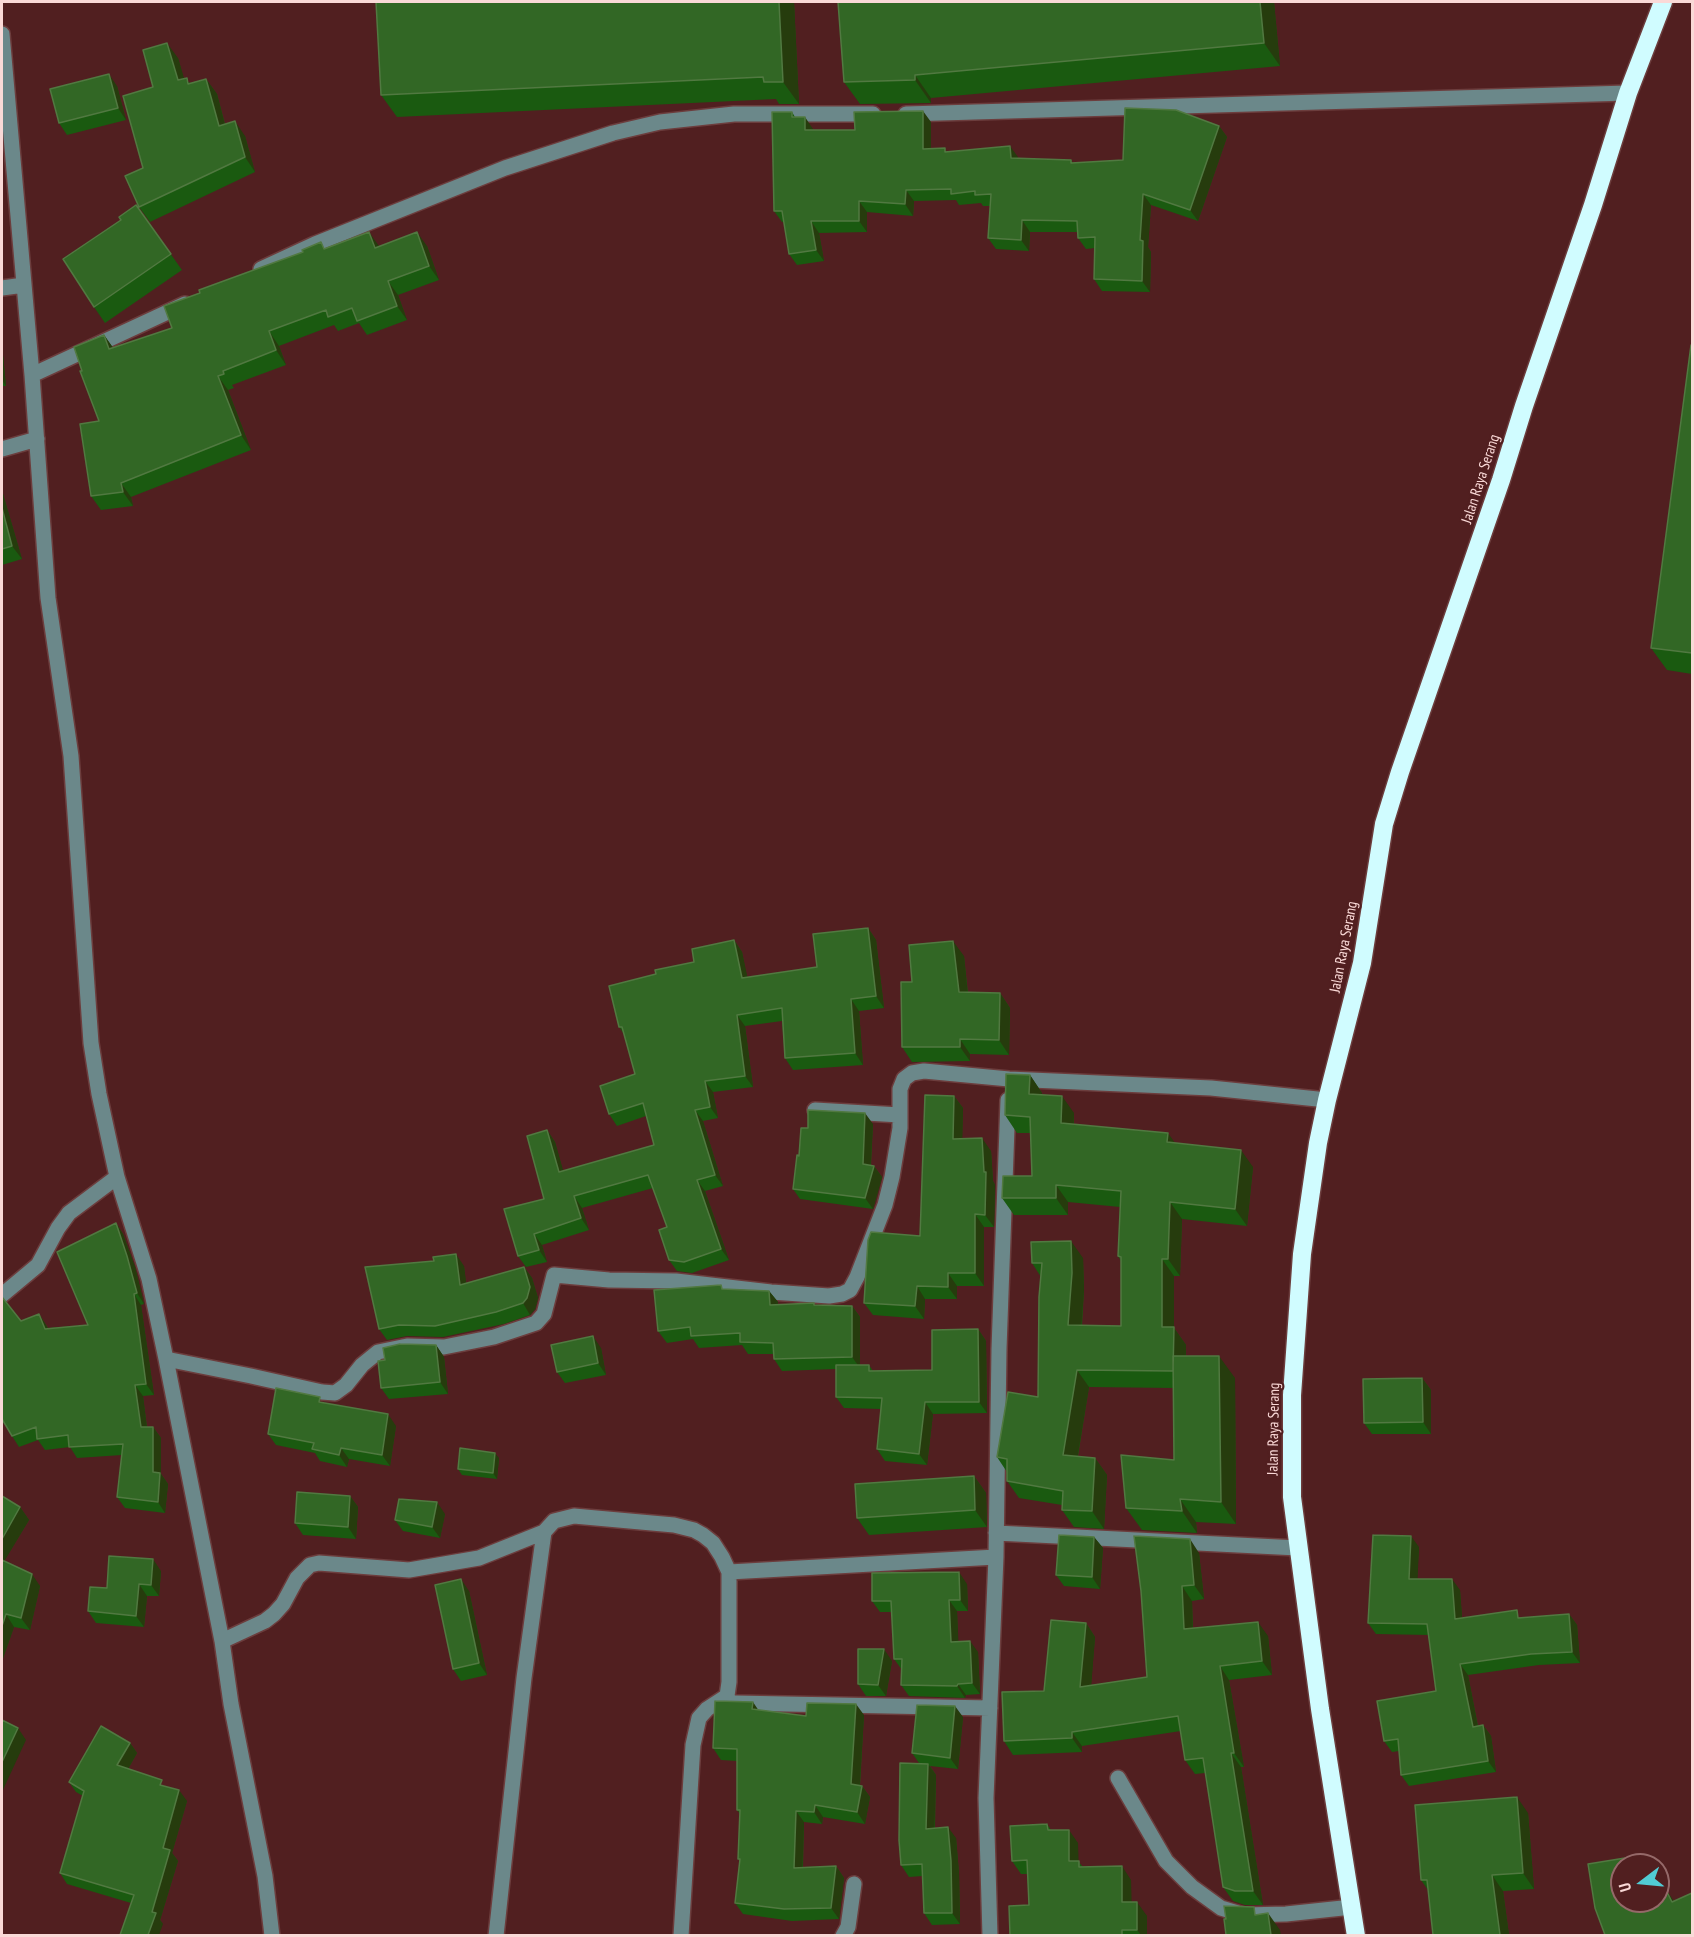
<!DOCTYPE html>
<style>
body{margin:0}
#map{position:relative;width:1694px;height:1937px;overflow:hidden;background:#511f20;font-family:"PT Sans Narrow",sans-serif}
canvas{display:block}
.frame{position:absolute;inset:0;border:3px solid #fad9d7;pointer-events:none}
.north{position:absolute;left:1610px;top:1853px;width:60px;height:60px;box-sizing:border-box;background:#511f20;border:2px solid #956969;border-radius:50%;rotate:254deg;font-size:16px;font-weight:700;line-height:24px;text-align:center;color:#fad9d7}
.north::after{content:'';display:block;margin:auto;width:21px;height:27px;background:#51ccd4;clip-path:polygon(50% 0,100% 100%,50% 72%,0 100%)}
</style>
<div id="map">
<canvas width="1694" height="1937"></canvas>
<div class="frame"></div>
<div class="north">U</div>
</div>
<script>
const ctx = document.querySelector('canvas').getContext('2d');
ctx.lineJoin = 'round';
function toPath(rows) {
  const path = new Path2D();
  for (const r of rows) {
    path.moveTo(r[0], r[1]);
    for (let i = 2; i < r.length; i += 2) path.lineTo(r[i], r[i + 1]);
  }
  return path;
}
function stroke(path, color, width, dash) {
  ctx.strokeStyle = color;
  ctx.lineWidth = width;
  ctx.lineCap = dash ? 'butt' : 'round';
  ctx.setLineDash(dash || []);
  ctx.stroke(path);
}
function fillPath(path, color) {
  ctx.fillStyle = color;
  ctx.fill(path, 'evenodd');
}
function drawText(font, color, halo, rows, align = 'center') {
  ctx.font = font + ' "PT Sans Narrow",sans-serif';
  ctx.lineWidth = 4.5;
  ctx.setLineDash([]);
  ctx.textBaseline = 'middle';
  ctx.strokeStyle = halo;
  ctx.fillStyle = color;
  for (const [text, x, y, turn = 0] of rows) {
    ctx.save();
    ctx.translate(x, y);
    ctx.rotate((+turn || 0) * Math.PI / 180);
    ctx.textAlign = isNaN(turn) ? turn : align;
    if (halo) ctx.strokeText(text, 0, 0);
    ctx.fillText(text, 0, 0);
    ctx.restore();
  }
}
const minor = toPath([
 [2,34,32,375,48,598,71,756,91,1043,99,1094,117,1177,149,1279,166,1359,222,1641,231,1704,265,1876,272,1936],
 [906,114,1628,93],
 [261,269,315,244,505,168,613,133,660,122,734,114,873,114],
 [2,288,24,285],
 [32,375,185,304],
 [2,449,37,439],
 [815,1110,900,1115],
 [2,1295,38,1265,58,1228,69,1213,117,1177],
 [166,1359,251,1376,322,1392,335,1393,346,1385,362,1365,378,1352,407,1346,444,1347,494,1337,536,1323,544,1314,554,1275,609,1280,676,1281,771,1292,829,1296,842,1294,850,1290,857,1277,885,1205,892,1177,900,1128,900,1089,904,1079,912,1073,924,1071,1009,1079,1211,1088,1327,1100],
 [996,1533,1298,1548],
 [729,1572,996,1557],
 [222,1641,265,1621,274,1614,283,1604,297,1578,310,1565,319,1563,409,1570,479,1558,544,1532,554,1521,574,1516,674,1525,694,1530,703,1535,713,1543,722,1557,729,1572,729,1682,727,1696,707,1709,699,1718,693,1745,681,1936],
 [735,1703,990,1708],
 [1118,1778,1166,1861,1192,1887,1221,1908,1244,1915,1286,1914,1352,1907],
 [496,1936,524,1678,544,1532],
 [843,1936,848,1927,854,1884],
 [990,1936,986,1798,996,1557,999,1349,1008,1100]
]);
const highway = toPath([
 [1356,1936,1320,1709,1292,1497,1292,1395,1302,1254,1318,1143,1327,1100,1362,963,1384,824,1400,772,1501,480,1524,406,1593,205,1628,93,1663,2]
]);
stroke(minor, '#6c3d3d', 18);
stroke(highway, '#6c3d3d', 21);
stroke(minor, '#6b888a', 15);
stroke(highway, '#d0fcff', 18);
fillPath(toPath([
 [794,2,799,104,779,104,776,99,397,117,381,95],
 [1274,2,1280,66,931,98,931,103,860,104,844,82],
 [178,58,184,79,190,83,206,79,217,94,225,124,245,136,255,172,150,222,139,207,153,87],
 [117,86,126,120,67,135,59,123],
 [792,112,795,117,813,129,813,130,855,130,931,122,931,149,947,151,1018,157,1018,159,1071,160,1073,163,1123,160,1219,126,1227,137,1198,221,1151,205,1148,247,1151,252,1150,292,1102,291,1094,279,1095,248,1086,249,1078,238,1077,232,1030,232,1029,251,996,249,988,238,990,206,983,206,981,203,959,205,956,200,914,201,913,216,867,212,867,232,819,233,824,261,797,265,789,254,784,222,782,222,774,211],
 [136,205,182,270,105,323,94,307,121,220],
 [379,246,427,246,439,280,398,295,407,320,367,335,359,323,338,331,334,325,279,346,286,365,232,385,234,388,228,390,251,450,131,497,133,506,101,510,91,496,99,421,82,371,104,335,113,348,172,328,326,249],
 [2,345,6,386,2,386],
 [1692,346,1692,674,1667,670,1651,648],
 [2,491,3,494,22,559,2,565],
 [868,928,876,940,884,1008,859,1011,863,1065,793,1070,785,1058,782,1021,745,1026,753,1087,713,1092,718,1118,703,1121,723,1186,705,1191,729,1260,692,1273,677,1271,669,1260,667,1227,653,1188,582,1208,589,1230,542,1245,547,1262,526,1267,518,1256,544,1199,547,1130,555,1142,563,1171,654,1145,646,1116,617,1126,609,1114,635,1074,624,1034,619,1027,656,974,694,962,734,940,742,952,747,977,817,967],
 [964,956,968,993,1000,993,1010,1008,1009,1055,970,1054,970,1061,912,1062,902,1047,912,982],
 [1030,1075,1042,1093,1042,1095,1074,1113,1074,1125,1175,1143,1253,1167,1247,1226,1182,1219,1180,1276,1174,1276,1174,1328,1186,1345,1186,1356,1235,1378,1236,1524,1196,1522,1197,1533,1142,1530,1126,1508,1174,1460,1174,1388,1089,1387,1078,1456,1095,1458,1107,1475,1104,1529,1074,1527,1062,1510,1062,1505,1019,1498,1007,1481,1007,1472,997,1457,1038,1397,1041,1277,1032,1263,1083,1258,1084,1290,1082,1326,1121,1326,1121,1261,1118,1256,1120,1207,1068,1202,1068,1215,1014,1215,1002,1198,1032,1176,1030,1133,1017,1133,1005,1115],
 [954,1096,963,1108,962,1139,991,1151,993,1181,995,1185,994,1227,984,1227,984,1286,957,1286,957,1299,925,1299,924,1319,873,1315,864,1303,920,1236],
 [873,1124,871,1165,874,1166,882,1177,873,1209,800,1199,793,1189,799,1156,808,1128],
 [116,1223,123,1234,135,1267,144,1304,141,1305,154,1395,143,1396,147,1427,153,1427,161,1438,161,1474,168,1484,165,1513,125,1508,117,1497,122,1455,77,1458,70,1447,45,1450,38,1440,19,1447,12,1436,21,1321,39,1314,48,1328,88,1325],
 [464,1266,466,1284,524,1267,532,1278,538,1298,535,1309,530,1315,504,1324,443,1337,407,1336,387,1340,379,1329],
 [724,1289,769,1291,778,1302,778,1304,852,1306,860,1317,860,1365,869,1365,873,1371,932,1370,978,1329,986,1341,987,1413,933,1414,927,1465,885,1461,877,1449,881,1409,844,1408,836,1397,836,1369,782,1371,774,1359,774,1354,748,1354,742,1345,699,1348,693,1339,667,1343,658,1331],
 [436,1345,444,1357,448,1394,389,1399,381,1388,385,1360],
 [601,1348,606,1375,565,1383,557,1372],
 [1422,1378,1431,1390,1431,1434,1372,1434,1364,1423],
 [324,1403,396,1426,390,1466,349,1459,347,1467,320,1461,315,1453,276,1445,268,1434],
 [499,1458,497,1479,462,1475,458,1469],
 [974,1476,986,1493,987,1527,869,1535,857,1518],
 [2,1496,20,1507,29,1520,4,1561,40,1586,30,1630,14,1627,2,1661],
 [350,1496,358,1507,356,1539,303,1535,295,1523],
 [445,1514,440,1538,403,1531,395,1520],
 [1094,1537,1103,1548,1100,1589,1064,1586,1056,1575],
 [1419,1547,1417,1579,1460,1590,1462,1618,1522,1618,1569,1614,1577,1625,1580,1663,1539,1665,1468,1675,1478,1726,1483,1725,1491,1736,1496,1772,1409,1786,1401,1775,1399,1751,1392,1752,1384,1741,1436,1691,1429,1635,1376,1634,1368,1623],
 [1199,1553,1204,1599,1192,1601,1193,1628,1268,1636,1272,1675,1229,1680,1244,1767,1241,1767,1263,1905,1245,1905,1233,1901,1223,1887,1205,1773,1195,1774,1185,1760,1181,1731,1082,1746,1082,1752,1013,1755,1004,1741,1044,1691,1086,1623,1095,1637,1091,1685,1147,1677,1141,1591],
 [161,1571,159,1596,147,1596,144,1627,96,1623,88,1611,107,1588],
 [967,1584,968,1611,957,1611,958,1641,978,1652,980,1694,966,1695,965,1698,909,1696,901,1685,902,1670,894,1659,892,1612,880,1612,872,1601],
 [469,1591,487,1675,461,1681,453,1669],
 [892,1661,886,1696,866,1696,858,1684],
 [758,1710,806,1716,864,1715,860,1786,862,1786,870,1797,865,1824,823,1817,822,1824,804,1822,803,1867,836,1866,844,1878,839,1919,792,1921,743,1914,735,1903,740,1861,738,1859,740,1814,737,1810,737,1761,721,1760,713,1748],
 [963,1717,958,1769,930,1766,936,1775,935,1828,956,1838,959,1873,960,1924,932,1925,924,1913,923,1876,909,1877,901,1865,919,1763,912,1753],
 [130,1743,137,1753,128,1769,166,1787,187,1801,172,1853,178,1861,160,1920,163,1924,131,1903,67,1884,60,1873,83,1796,76,1792,69,1782],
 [1528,1813,1534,1889,1503,1891,1509,1935,1433,1935,1428,1890,1421,1880],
 [1047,1824,1051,1830,1078,1843,1078,1861,1083,1867,1131,1880,1131,1902,1147,1916,1147,1935,1010,1935,1029,1905,1027,1874,1021,1874,1012,1861]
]), '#1a5a10');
fillPath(toPath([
 [779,2,794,2,799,104,783,82],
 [1260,2,1274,2,1280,66,1264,43],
 [167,43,178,58,189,95,178,80],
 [109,74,117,86,126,120,118,108],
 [915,75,931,98,931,103,915,80],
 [206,79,217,94,229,141,219,126],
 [923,111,931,122,931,160,923,149],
 [805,117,813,129,813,141,805,130],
 [235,121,245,136,255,172,245,157],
 [1219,126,1227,137,1198,221,1190,210],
 [1010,146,1018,157,1019,170,1011,158],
 [906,190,914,201,913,216,905,204],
 [1143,194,1151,205,1148,247,1151,252,1150,292,1142,281,1140,240],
 [859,201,867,212,867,232,859,221],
 [1022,220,1030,232,1029,251,1021,240],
 [811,221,819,233,824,261,816,250],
 [369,232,379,246,375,248],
 [417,232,427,246,439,280,429,266],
 [388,281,398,295,407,320,397,306],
 [269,331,279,346,286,365,276,350],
 [104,335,114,349,109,349],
 [2,345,6,386,2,380],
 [218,376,228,390,251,450,241,435],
 [121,483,131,497,133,506,123,492],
 [2,491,3,494,22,559,12,546,2,508],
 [868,928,876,940,884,1008,876,996],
 [734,940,742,952,750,989,742,978],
 [953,941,964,956,969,1007,959,992],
 [1000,993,1010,1008,1009,1055,999,1040],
 [851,999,859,1011,863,1065,855,1053],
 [737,1015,745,1026,753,1087,745,1076],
 [960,1039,970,1054,970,1061,960,1047],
 [1030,1075,1042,1093,1041,1111,1029,1094],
 [705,1081,713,1092,718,1118,710,1107],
 [954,1096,963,1108,962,1152,953,1139],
 [1062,1096,1074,1113,1073,1141,1061,1123],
 [695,1110,703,1121,723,1186,715,1175],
 [865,1113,873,1124,870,1175,863,1164],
 [547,1130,555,1142,567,1184,559,1172],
 [1168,1133,1180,1150,1167,1142],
 [982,1138,991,1151,993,1181,995,1185,994,1227,985,1215],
 [1241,1150,1253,1167,1247,1226,1235,1209],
 [874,1166,882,1177,873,1209,865,1198],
 [697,1180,705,1191,729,1260,721,1249],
 [1056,1185,1068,1202,1068,1215,1056,1198],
 [574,1196,582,1208,589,1230,581,1218],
 [1170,1202,1182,1219,1180,1276,1168,1259],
 [975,1214,984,1227,984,1286,975,1273],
 [116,1223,123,1234,135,1267,144,1304,137,1293],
 [534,1234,542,1245,547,1262,539,1250],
 [1071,1241,1083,1258,1084,1290,1080,1343,1068,1325],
 [456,1254,464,1266,468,1297,460,1285],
 [1162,1259,1174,1276,1174,1328,1186,1345,1185,1388,1162,1327],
 [524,1267,532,1278,538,1298,535,1309,530,1315,523,1303],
 [948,1273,957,1286,957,1299,948,1287],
 [917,1286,925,1299,924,1319,915,1306],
 [769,1291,778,1302,778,1316,770,1305],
 [134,1294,141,1305,154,1395,146,1384],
 [852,1306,860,1317,860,1368,852,1357],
 [39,1314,46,1325,52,1340,45,1329],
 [978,1329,986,1341,987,1413,979,1402],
 [593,1336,601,1348,606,1375,598,1363],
 [436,1345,444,1357,448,1394,440,1382],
 [1219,1356,1235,1378,1236,1524,1221,1502],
 [1077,1370,1089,1387,1075,1472,1063,1455],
 [1422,1378,1431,1390,1431,1434,1423,1422],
 [135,1385,143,1396,148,1437,141,1427],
 [925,1402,933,1414,927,1465,919,1454],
 [388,1414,396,1426,390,1466,382,1455],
 [153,1427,161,1438,161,1474,168,1484,165,1513,158,1502,153,1472],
 [341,1448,349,1459,347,1467,339,1455],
 [495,1453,499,1458,497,1479,493,1473],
 [1095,1458,1107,1475,1104,1529,1092,1511],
 [974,1476,986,1493,987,1527,975,1510],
 [350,1496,358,1507,356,1539,348,1527],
 [1180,1499,1196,1522,1197,1533,1182,1511],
 [437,1502,445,1514,440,1538,432,1527],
 [20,1507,29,1520,2,1565,2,1539],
 [1411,1536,1419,1547,1417,1590,1409,1579],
 [1094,1537,1103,1548,1100,1589,1092,1577],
 [1190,1539,1199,1553,1204,1599,1194,1585],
 [153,1559,161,1571,159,1596,151,1585],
 [959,1572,967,1584,968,1611,960,1600],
 [32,1574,40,1586,30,1630,21,1618],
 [461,1579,469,1591,487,1675,479,1663],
 [1452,1579,1460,1590,1463,1630,1455,1619],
 [139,1584,147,1596,144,1627,136,1616],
 [1182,1586,1192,1601,1193,1643,1184,1629],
 [949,1600,957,1611,959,1653,951,1642],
 [6,1614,14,1627,2,1661,2,1626],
 [1569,1614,1577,1625,1580,1663,1572,1652],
 [1258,1622,1268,1636,1272,1675,1262,1661],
 [1086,1623,1095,1637,1090,1701,1080,1687],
 [970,1641,978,1652,980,1694,972,1683],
 [884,1649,892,1661,886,1696,878,1685],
 [1460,1664,1468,1675,1480,1738,1473,1727],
 [1220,1666,1229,1680,1244,1767,1234,1753],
 [958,1684,966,1695,965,1698,957,1686],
 [753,1702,761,1714,752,1709],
 [856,1704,864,1715,859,1796,851,1784],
 [955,1706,963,1717,958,1769,950,1758],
 [1483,1725,1491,1736,1496,1772,1488,1761],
 [18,1728,26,1740,2,1792,2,1762],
 [1072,1732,1082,1746,1082,1752,1072,1738],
 [130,1743,137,1753,124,1776,117,1765],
 [1231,1753,1241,1767,1263,1905,1253,1891],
 [928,1764,936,1775,934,1840,926,1829],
 [862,1786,870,1797,865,1824,857,1812],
 [179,1790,187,1801,172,1853,178,1861,160,1920,163,1924,159,1935,148,1935,163,1848],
 [1517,1797,1528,1813,1534,1889,1523,1873],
 [815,1805,823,1817,822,1824,814,1812],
 [796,1811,804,1822,802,1879,794,1868],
 [948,1827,956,1838,959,1873,960,1924,952,1913],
 [1069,1830,1078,1843,1079,1875,1069,1861],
 [836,1866,844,1878,839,1919,831,1908],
 [1122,1866,1131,1880,1132,1915,1122,1902],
 [1492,1875,1503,1891,1509,1935,1500,1935],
 [1665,1888,1678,1907,1672,1902],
 [1137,1902,1147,1916,1147,1935,1141,1935,1137,1930],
 [1268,1913,1280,1930,1281,1935,1271,1935]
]), '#263c0d');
const building = toPath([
 [376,2,779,2,783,82,764,82,763,77,381,95,376,2],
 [838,2,1260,2,1264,43,915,75,915,80,844,82,838,2],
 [167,43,178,80,187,78,188,84,206,79,219,126,235,121,245,157,139,207,125,176,143,168,123,96,153,87,143,50,167,43],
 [109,74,118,108,59,123,50,89,109,74],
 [1125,108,1176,110,1219,126,1190,210,1143,194,1140,240,1143,241,1142,281,1094,279,1095,237,1078,238,1077,221,1022,220,1021,240,988,238,991,194,975,195,975,191,951,194,951,189,906,190,905,204,859,201,859,221,811,221,816,250,789,254,782,211,774,211,772,112,792,112,792,117,805,117,805,130,855,130,854,112,923,111,923,149,945,148,945,152,1010,146,1011,158,1071,160,1071,163,1123,160,1125,108],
 [136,205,171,254,94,307,63,259,121,220,119,217,136,205],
 [369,232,375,248,417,232,429,266,388,281,397,306,357,321,352,308,328,317,326,310,269,331,276,350,223,371,224,374,218,376,241,435,121,483,123,492,91,496,80,424,99,421,80,371,82,371,74,347,104,335,109,349,172,328,164,306,200,293,199,290,303,252,302,250,321,242,324,249,369,232],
 [1691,345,1692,346,1692,653,1651,648,1691,345],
 [2,508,12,546,2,549,2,508],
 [868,928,876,996,851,999,855,1053,785,1058,782,1008,737,1015,745,1076,705,1081,710,1107,695,1110,715,1175,697,1180,721,1249,684,1262,669,1260,659,1230,667,1227,648,1175,574,1196,581,1218,534,1234,539,1250,518,1256,504,1209,544,1199,527,1136,547,1130,559,1172,654,1145,643,1103,609,1114,600,1086,635,1074,622,1027,619,1027,609,986,656,974,655,970,694,962,692,949,734,940,742,978,817,967,813,934,868,928],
 [953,941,959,992,1000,993,999,1040,960,1039,960,1047,902,1047,901,982,912,982,909,945,953,941],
 [1006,1074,1030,1075,1029,1094,1062,1096,1061,1123,1168,1133,1167,1142,1241,1150,1235,1209,1170,1202,1168,1259,1162,1259,1162,1327,1174,1327,1173,1371,1077,1370,1063,1455,1095,1458,1092,1511,1062,1510,1063,1491,1007,1481,1007,1459,997,1457,1008,1392,1038,1397,1039,1297,1042,1263,1032,1263,1031,1242,1071,1241,1072,1273,1068,1325,1121,1326,1121,1257,1118,1256,1121,1191,1056,1185,1056,1198,1002,1198,1003,1176,1032,1176,1030,1117,1005,1115,1006,1074],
 [925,1095,954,1096,953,1139,982,1138,984,1172,986,1172,985,1215,975,1214,975,1273,948,1273,948,1287,917,1286,915,1306,864,1303,868,1240,871,1232,920,1236,925,1095],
 [808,1110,865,1113,863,1164,874,1166,865,1198,793,1189,797,1155,799,1156,801,1128,808,1128,808,1110],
 [116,1223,127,1256,137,1293,134,1294,146,1384,135,1385,141,1427,153,1427,153,1472,160,1473,158,1502,117,1497,123,1444,69,1447,68,1435,37,1439,36,1427,12,1436,2,1419,2,1297,21,1321,39,1314,45,1329,88,1325,57,1252,116,1223],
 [456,1254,460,1285,524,1267,530,1287,527,1298,523,1303,496,1312,435,1326,399,1325,379,1329,365,1267,434,1261,433,1257,456,1254],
 [721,1285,722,1289,769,1291,770,1305,814,1303,814,1305,852,1306,852,1357,774,1359,773,1343,740,1342,740,1333,691,1336,690,1327,658,1331,654,1290,721,1285],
 [978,1329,979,1402,925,1402,919,1454,877,1449,882,1398,836,1397,836,1365,869,1365,869,1371,932,1370,932,1330,978,1329],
 [593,1336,598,1363,557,1372,551,1345,593,1336],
 [400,1344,436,1345,440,1382,381,1388,378,1361,385,1360,383,1348,400,1344],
 [1173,1356,1219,1356,1221,1502,1180,1499,1182,1511,1126,1508,1121,1455,1174,1460,1173,1356],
 [1422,1378,1423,1422,1364,1423,1363,1379,1422,1378],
 [276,1388,320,1397,319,1402,388,1414,382,1455,341,1448,339,1455,312,1449,314,1443,268,1434,276,1388],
 [460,1448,495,1453,493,1473,458,1469,460,1448],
 [974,1476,975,1510,857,1518,855,1484,974,1476],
 [297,1492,350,1496,348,1527,295,1523,297,1492],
 [2,1496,20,1507,2,1539,2,1496],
 [399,1499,437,1502,432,1527,395,1520,399,1499],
 [1059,1535,1094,1537,1092,1577,1056,1575,1059,1535],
 [1373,1535,1411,1536,1409,1579,1452,1579,1455,1619,1517,1610,1518,1618,1569,1614,1572,1652,1531,1654,1460,1664,1473,1727,1483,1725,1488,1761,1401,1775,1398,1739,1384,1741,1377,1701,1436,1691,1427,1624,1368,1623,1373,1535],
 [1134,1536,1190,1539,1194,1585,1182,1586,1184,1629,1258,1622,1262,1661,1220,1666,1234,1753,1231,1753,1253,1891,1235,1891,1223,1887,1203,1758,1185,1760,1178,1716,1072,1732,1072,1738,1004,1741,1002,1692,1044,1691,1051,1620,1086,1623,1080,1687,1147,1677,1141,1591,1134,1536],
 [109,1556,153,1559,151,1585,139,1584,136,1616,88,1611,90,1587,107,1588,109,1556],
 [2,1560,32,1574,21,1618,6,1614,2,1626,2,1560],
 [959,1572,960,1600,949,1600,951,1642,970,1641,972,1683,958,1684,957,1686,901,1685,902,1659,894,1659,891,1601,872,1601,872,1573,959,1572],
 [461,1579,479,1663,453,1669,435,1585,461,1579],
 [858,1649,884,1649,878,1685,858,1684,858,1649],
 [715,1701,753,1702,752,1709,806,1716,807,1703,856,1704,851,1784,862,1786,857,1812,815,1805,814,1812,796,1811,794,1868,836,1866,831,1908,784,1909,735,1903,740,1859,738,1859,740,1810,737,1810,737,1749,713,1748,715,1701],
 [917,1705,955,1706,950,1758,912,1753,917,1705],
 [2,1720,18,1728,2,1762,2,1720],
 [101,1726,130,1743,117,1765,162,1780,160,1785,179,1790,163,1848,170,1850,152,1912,156,1913,148,1935,120,1935,134,1895,60,1873,84,1791,69,1782,101,1726],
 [900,1763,928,1764,926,1829,948,1827,951,1861,952,1913,924,1913,922,1864,901,1865,899,1840,900,1763],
 [1517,1797,1523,1873,1492,1875,1500,1935,1433,1935,1427,1880,1421,1880,1415,1805,1517,1797],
 [1047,1824,1048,1830,1069,1830,1069,1861,1079,1861,1079,1867,1122,1866,1122,1902,1137,1902,1137,1930,1122,1930,1122,1935,1010,1935,1009,1906,1029,1905,1027,1860,1012,1861,1010,1826,1047,1824],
 [1625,1858,1626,1865,1622,1865,1622,1901,1632,1901,1632,1904,1639,1901,1658,1901,1658,1892,1665,1888,1672,1902,1692,1893,1692,1935,1605,1935,1595,1908,1588,1864,1625,1858],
 [1224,1906,1254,1907,1255,1915,1268,1913,1271,1935,1226,1935,1224,1919,1226,1919,1224,1906]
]);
fillPath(building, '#326725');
stroke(building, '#517941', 1.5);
drawText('15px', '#fad9d7', '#511f20', [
 ["Jalan Raya Serang",1481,479,-72],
 ["Jalan Raya Serang",1344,947,-79],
 ["Jalan Raya Serang",1274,1429,-89]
]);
</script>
